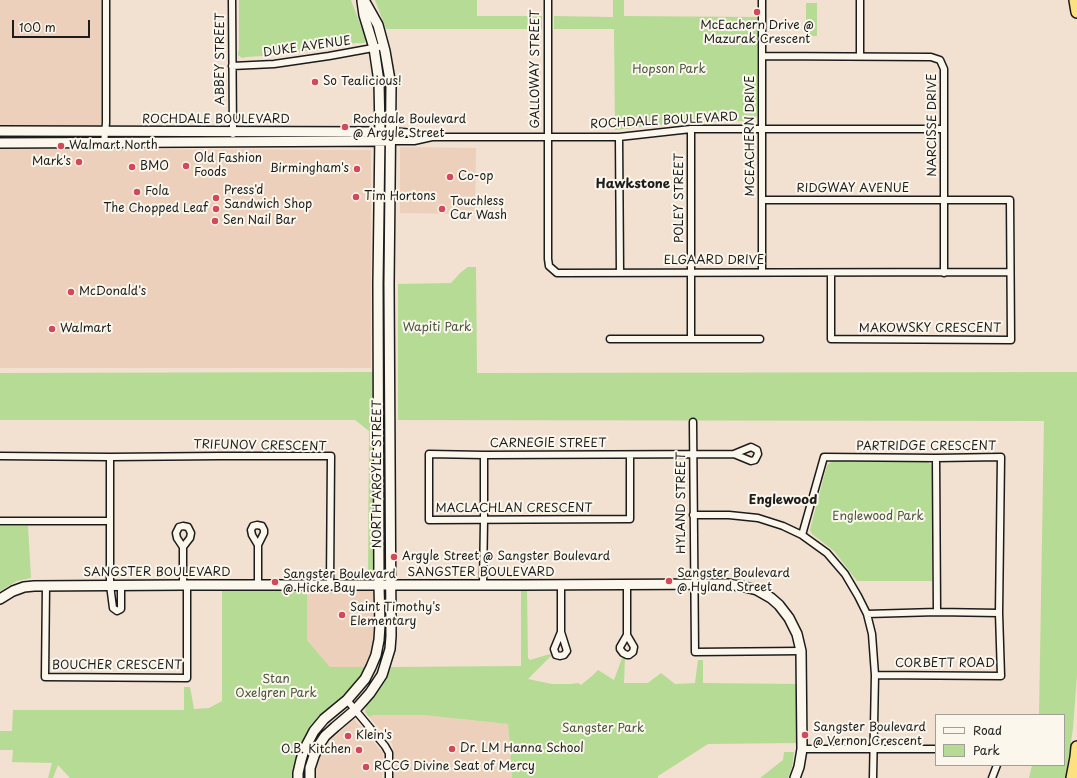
<!DOCTYPE html>
<style>
body{margin:0}
#map{position:relative;width:1077px;height:778px;overflow:hidden;background:#f2e0d0;font-family:"Playpen Sans",sans-serif}
canvas{display:block}
.legend{position:absolute;left:935px;top:714px;width:130px;height:52px;box-sizing:border-box;background:#fbf7ec;border:1px solid #a29f99;margin:0;padding:5px 7px;list-style:none;font-size:12px;color:#1c1c1c}
.legend li{display:flex;align-items:center;gap:8px;height:20px}
.legend b{width:20px;border:1px solid #a29f99}
.scale{position:absolute;left:12px;top:20px;width:78px;height:18px;box-sizing:border-box;border:2px solid #1c1c1c;border-top:0;padding-left:5px;font-size:12px;line-height:14px;white-space:nowrap;color:#1c1c1c;-webkit-text-stroke:3px #fbf7ec;paint-order:stroke}
</style>
<div id="map">
<canvas width="1077" height="778"></canvas>
<ul class="legend">
<li><b style="height:5px;background:#fbf7ec"></b>Road</li>
<li><b style="height:11px;background:#b6db95"></b>Park</li>
</ul>
<div class="scale">100 m</div>
</div>
<script>
const ctx = document.querySelector('canvas').getContext('2d');
ctx.lineJoin = 'round';
function fillPath(path, color) {
  ctx.fillStyle = color;
  ctx.fill(path, 'evenodd');
}
function toPath(rows) {
  const path = new Path2D();
  for (const r of rows) {
    path.moveTo(r[0], r[1]);
    for (let i = 2; i < r.length; i += 2) path.lineTo(r[i], r[i + 1]);
  }
  return path;
}
function stroke(path, color, width, dash) {
  ctx.strokeStyle = color;
  ctx.lineWidth = width;
  ctx.lineCap = dash ? 'butt' : 'round';
  ctx.setLineDash(dash || []);
  ctx.stroke(path);
}
function drawText(font, color, halo, rows, align = 'center') {
  ctx.font = font + ' "Playpen Sans",sans-serif';
  ctx.lineWidth = 4;
  ctx.setLineDash([]);
  ctx.textBaseline = 'middle';
  ctx.strokeStyle = halo;
  ctx.fillStyle = color;
  for (const [text, x, y, turn = 0] of rows) {
    ctx.save();
    ctx.translate(x, y);
    ctx.rotate((+turn || 0) * Math.PI / 180);
    ctx.textAlign = isNaN(turn) ? turn : align;
    if (halo) ctx.strokeText(text, 0, 0);
    ctx.fillText(text, 0, 0);
    ctx.restore();
  }
}
fillPath(toPath([
 [0,0,101,0,101,124,95,128,0,126],
 [400,147,476,148,475,214,400,213],
 [0,149,371,150,371,368,0,368],
 [307,591,371,591,376,595,376,635,373,649,367,667,330,667,307,640],
 [373,715,423,715,508,724,512,775,512,778,394,778,394,754,392,743,369,717],
 [354,719,383,753,382,778,315,778,315,771,324,746]
]), '#ecd0bc');
fillPath(toPath([
 [239,0,351,0,365,37,365,42,364,43,356,43,285,54,263,56,246,57,242,58,238,55,238,53,239,49],
 [375,0,477,0,477,16,542,16,542,29,386,29],
 [613,0,624,0,624,16,757,17,757,116,755,120,751,121,685,122,615,130,614,29,554,29,554,16,613,17],
 [806,3,817,3,817,36,806,36],
 [468,267,476,267,477,373,1077,372,1077,675,1073,728,1066,778,1029,778,1032,765,1064,765,1064,715,1039,715,1044,421,398,420,398,284,451,283,460,273],
 [375,372,376,571,373,575,368,578,369,431,355,420,0,420,0,373],
 [834,461,927,462,931,464,932,467,932,581,857,581,834,551,812,534,810,530,811,526,827,465,831,462],
 [0,526,28,526,31,578,17,581,0,591],
 [521,590,527,590,528,658,530,660,550,654,551,656,528,679,552,684,571,684,578,683,581,685,592,676,598,670,614,680,622,658,625,658,624,683,648,683,661,673,675,684,695,683,698,660,703,660,703,683,796,684,796,743,708,744,658,776,658,778,512,778,512,775,508,724,423,715,373,715,369,717,365,712,366,706,382,685,391,667,521,666],
 [222,591,307,591,307,640,330,667,367,667,362,676,355,684,328,709,311,728,300,747,294,778,70,778,58,765,53,778,48,778,52,763,12,762,13,750,0,750,0,731,12,731,13,710,184,710,184,687,190,687,194,709,209,708,222,701],
 [784,752,794,752,792,767,788,778,760,778,783,760]
]), '#b6db95');
const street = toPath([
 [232,0,233,134],
 [548,0,548,259,549,266,557,273,1010,272],
 [860,0,860,56],
 [762,56,931,57,940,60,944,69,944,273],
 [232,66,274,64,329,56,384,46],
 [691,129,691,339],
 [391,131,413,133,431,137],
 [619,137,620,273],
 [391,141,414,141,432,137,619,137,691,129,944,129],
 [104,143,106,123,106,0],
 [762,200,1010,200,1011,340,831,339,831,273],
 [762,272,762,0],
 [610,339,760,339],
 [693,422,695,652,801,651],
 [484,455,429,454,429,520,630,519,630,455],
 [0,456,110,457,220,456,331,456,330,585],
 [110,457,110,585,113,608,117,611,121,609,121,585],
 [936,458,937,612],
 [693,515,729,515,758,518,783,526,802,535,827,553,845,574,858,596,867,614,872,634,875,675,873,778],
 [0,521,110,521],
 [802,535,824,457,936,458,1001,457,999,613,1001,676,875,675],
 [183,547,190,538,191,533,188,527,183,526,179,527,176,533,177,538,183,547,183,585],
 [627,584,627,635,634,647,633,652,629,655,627,655,623,653,620,649,620,647,627,635],
 [258,585,258,545,264,533,264,530,262,526,257,525,253,526,251,530,252,535,258,545],
 [483,585,484,520,484,455,734,454,751,461,755,460,758,454,757,450,751,447,734,454],
 [46,586,45,677,187,678,187,585],
 [867,614,937,612,999,613],
 [561,632,554,649,556,655,560,656,564,655,567,651,561,632,561,585],
 [347,700,385,746,389,753,389,778],
 [802,749,936,749],
 [992,778,997,765]
]);
const secondary = toPath([
 [0,131,385,132],
 [0,143,385,141],
 [0,599,13,591,24,587,34,586,183,585,518,585,727,584,741,586,757,590,771,598,779,605,789,618,797,634,801,651,802,749,799,767,795,778],
 [298,778,298,773,301,760,304,750,314,731,324,719,347,700,365,679,371,667,376,655,379,640,380,625,379,585,378,284,380,132,379,82,374,48,364,15,362,1],
 [310,778,310,768,314,756,319,745,325,736,335,727,355,710,363,701,370,693,382,675,390,649,391,636,389,284,391,86,385,51,378,25,364,0]
]);
const highway = toPath([
 [1075,0,1077,12],
 [1072,778,1076,757,1077,747]
]);
stroke(street, '#1c1c1c', 9);
stroke(secondary, '#1c1c1c', 12);
stroke(highway, '#1c1c1c', 14);
stroke(street, '#fbf7ec', 6);
stroke(secondary, '#fbf7ec', 9);
stroke(highway, '#fde080', 11);
for (const [x, y, r, color] of [
 [757,12,4,"#d1495b"],
 [315,82,4,"#d1495b"],
 [345,127,4,"#d1495b"],
 [61,146,4,"#d1495b"],
 [79,162,4,"#d1495b"],
 [186,166,4,"#d1495b"],
 [132,167,4,"#d1495b"],
 [357,169,4,"#d1495b"],
 [450,177,4,"#d1495b"],
 [137,192,4,"#d1495b"],
 [356,197,4,"#d1495b"],
 [216,198,4,"#d1495b"],
 [216,209,4,"#d1495b"],
 [442,209,4,"#d1495b"],
 [215,221,4,"#d1495b"],
 [71,292,4,"#d1495b"],
 [52,329,4,"#d1495b"],
 [394,557,4,"#d1495b"],
 [669,581,4,"#d1495b"],
 [275,582,4,"#d1495b"],
 [342,615,4,"#d1495b"],
 [805,735,4,"#d1495b"],
 [348,736,4,"#d1495b"],
 [452,749,4,"#d1495b"],
 [359,750,4,"#d1495b"],
 [366,767,4,"#d1495b"]
]) {
  const dot = new Path2D();
  dot.arc(x, y, r, 0, 2 * Math.PI);
  ctx.fillStyle = color;
  ctx.fill(dot);
  stroke(dot, '#fbf7ec', 1.5);
}
drawText('12px', '#1c1c1c', '#fbf7ec', [
 ["McEachern Drive @",757,26,"center"],
 ["Mazurak Crescent",757,40,"center"],
 ["So Tealicious!",323,82],
 ["Rochdale Boulevard",353,120],
 ["@ Argyle Street",353,134],
 ["Walmart North",69,146],
 ["Old Fashion",194,159],
 ["Foods",194,173],
 ["Mark's",71,162,"right"],
 ["BMO",140,167],
 ["Birmingham's",349,169,"right"],
 ["Co-op",458,177],
 ["Press'd",224,191],
 ["Sandwich Shop",224,205],
 ["Fola",145,192],
 ["Tim Hortons",364,197],
 ["Touchless",450,202],
 ["Car Wash",450,216],
 ["The Chopped Leaf",208,209,"right"],
 ["Sen Nail Bar",223,221],
 ["McDonald's",79,292],
 ["Walmart",60,329],
 ["Argyle Street @ Sangster Boulevard",402,557],
 ["Sangster Boulevard",677,574],
 ["@ Hyland Street",677,588],
 ["Sangster Boulevard",283,575],
 ["@ Hicke Bay",283,589],
 ["Saint Timothy's",350,608],
 ["Elementary",350,622],
 ["Sangster Boulevard",813,728],
 ["@ Vernon Crescent",813,742],
 ["Klein's",356,736],
 ["Dr. LM Hanna School",460,749],
 ["O.B. Kitchen",351,750,"right"],
 ["RCCG Divine Seat of Mercy",374,767]
], 'left');
drawText('12px', '#1c1c1c', '#fbf7ec', [
 ["DUKE AVENUE",307,47,-8],
 ["ABBEY STREET",221,59,-90],
 ["GALLOWAY STREET",536,69,-90],
 ["ROCHDALE BOULEVARD",216,120],
 ["ROCHDALE BOULEVARD",664,121,-3],
 ["NARCISSE DRIVE",933,125,-90],
 ["MCEACHERN DRIVE",751,136,-90],
 ["RIDGWAY AVENUE",853,189],
 ["POLEY STREET",680,198,-90],
 ["ELGAARD DRIVE",714,261],
 ["MAKOWSKY CRESCENT",930,329],
 ["CARNEGIE STREET",548,444],
 ["TRIFUNOV CRESCENT",260,446,1],
 ["PARTRIDGE CRESCENT",926,447],
 ["NORTH ARGYLE STREET",378,474,-90],
 ["HYLAND STREET",682,503,-90],
 ["MACLACHLAN CRESCENT",514,509],
 ["SANGSTER BOULEVARD",157,573],
 ["SANGSTER BOULEVARD",481,573],
 ["CORBETT ROAD",945,664],
 ["BOUCHER CRESCENT",117,666]
]);
drawText('12px', '#4a5540', '#fbf7ec', [
 ["Hopson Park",669,70],
 ["Wapiti Park",437,328],
 ["Englewood Park",878,517],
 ["Stan",276,680],
 ["Oxelgren Park",276,694],
 ["Sangster Park",603,729]
]);
drawText('bold 13px', '#1c1c1c', '#fbf7ec', [
 ["Hawkstone",633,184],
 ["Englewood",783,500]
]);
</script>
